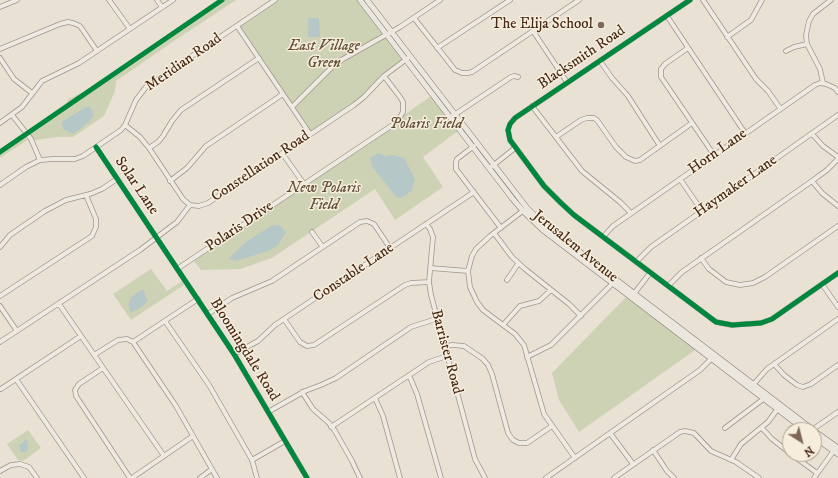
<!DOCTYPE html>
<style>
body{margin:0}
#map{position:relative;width:838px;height:478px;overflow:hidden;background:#e9e1d4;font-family:"IM FELL DW Pica",serif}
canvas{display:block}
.north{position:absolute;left:782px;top:422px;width:40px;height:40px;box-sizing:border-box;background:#f7eddd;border:1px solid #b09f8d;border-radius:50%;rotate:144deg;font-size:11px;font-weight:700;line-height:16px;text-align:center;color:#452915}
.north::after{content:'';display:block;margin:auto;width:14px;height:18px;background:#7e6958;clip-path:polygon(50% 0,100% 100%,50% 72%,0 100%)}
</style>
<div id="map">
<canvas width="838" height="478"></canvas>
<div class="north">N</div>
</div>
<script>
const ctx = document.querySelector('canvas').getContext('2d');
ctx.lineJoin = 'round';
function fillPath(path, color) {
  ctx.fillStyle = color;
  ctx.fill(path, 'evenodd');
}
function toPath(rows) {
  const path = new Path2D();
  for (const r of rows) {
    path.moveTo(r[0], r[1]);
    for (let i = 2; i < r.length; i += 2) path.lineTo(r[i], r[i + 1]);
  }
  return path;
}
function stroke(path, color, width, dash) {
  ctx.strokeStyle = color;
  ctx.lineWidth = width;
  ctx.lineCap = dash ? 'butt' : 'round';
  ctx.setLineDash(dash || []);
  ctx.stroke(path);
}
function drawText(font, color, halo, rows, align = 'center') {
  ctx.font = font + ' "IM FELL DW Pica",serif';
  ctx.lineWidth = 3;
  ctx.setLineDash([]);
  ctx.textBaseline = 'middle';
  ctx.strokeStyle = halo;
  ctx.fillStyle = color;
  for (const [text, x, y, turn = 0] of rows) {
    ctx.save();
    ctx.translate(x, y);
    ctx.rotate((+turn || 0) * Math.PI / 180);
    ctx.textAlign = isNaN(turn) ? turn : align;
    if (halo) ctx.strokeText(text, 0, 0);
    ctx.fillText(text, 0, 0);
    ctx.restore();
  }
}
fillPath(toPath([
 [218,0,236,0,171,43,116,81,115,91,104,116,73,137,58,137,35,140,27,131,68,102,67,100,83,92,116,70],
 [276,0,363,0,408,58,377,81,364,97,310,134,237,26],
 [431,96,458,131,423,157,443,187,395,220,375,189,272,258,240,269,201,270,194,261,351,153,353,155,399,123,398,121,401,117],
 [22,134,27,140,0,158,0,149],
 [151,269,167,291,182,281,184,285,131,320,113,294],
 [628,295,698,348,579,432,559,400,552,373],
 [28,430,41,448,23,461,18,460,7,444],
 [24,441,27,443,27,445,24,452,21,453,19,445]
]), '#ced2b4');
fillPath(toPath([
 [308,18,319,18,320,37,308,37,308,26,310,26,310,25,308,25],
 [86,107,90,107,94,115,89,122,73,134,63,129,62,122],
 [378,153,385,156,393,155,404,158,415,179,412,190,405,196,400,198,396,197,372,166,370,158],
 [279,225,286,232,277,246,268,251,246,258,235,261,229,259,232,255,246,242,271,226],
 [143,289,148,301,141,307,131,313,128,305,131,297],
 [27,439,28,448,26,452,24,452,21,453,19,445]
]), '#b5c7c7');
const minor = toPath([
 [109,0,130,29],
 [157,0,162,7],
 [690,0,515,118,510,124,508,130,510,140,544,186,561,203,574,215,716,322,732,325,761,323,772,319,838,273],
 [703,0,756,79,768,91,780,108],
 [0,7,17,0],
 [667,16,745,133],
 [414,18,455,70,462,73,468,73,472,72,579,0],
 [237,26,310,134],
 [533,31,567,82],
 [727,37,751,20,762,0],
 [437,48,510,0],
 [688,48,665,64,661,69,661,77,714,155],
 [0,49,60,24,68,22,73,23,80,26,97,51],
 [786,51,794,47,807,44],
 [0,58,14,79,32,93],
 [600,61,612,78,628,96,660,146],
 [823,83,820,69,807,44,806,35,809,21,813,14,831,0],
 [532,106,582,171,620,202,631,213],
 [292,107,333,66,343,59,400,27,440,0],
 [12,115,31,139,40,160],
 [451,117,511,77,514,76,518,77],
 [0,123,22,107,42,81,79,63,173,0],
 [125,125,140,137,149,148,183,199,190,205,199,206,208,203,354,105,364,97,384,76,408,58],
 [812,134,823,146,838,157],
 [556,137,581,120,587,118,594,118,597,120,616,147,626,157,635,161,640,160,692,123],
 [474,146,457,159,456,162,456,169,501,228],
 [96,147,234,354,307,478],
 [149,148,158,142,163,136,172,121,181,110,259,58],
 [282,153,304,184],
 [490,168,515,148],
 [680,179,702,211],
 [170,181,187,168,206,146,283,94],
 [812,181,822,193,838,206],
 [0,185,26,167,40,160,53,159,75,159,83,156,121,130,125,125,136,100,146,87,275,0],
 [524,210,490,236,476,249,472,256,468,271,470,287,477,302,483,310,515,334,524,345,544,414,575,458],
 [426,224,430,229,433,237,429,282,431,295,475,459,485,478],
 [312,232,322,246],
 [494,233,512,257,525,269,569,304,581,316],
 [603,237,613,226,815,85,820,83,826,84,835,88,838,92],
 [0,247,10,235,45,211,66,200,90,194,102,189,117,179],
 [701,258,709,269,726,282,740,285,753,283,765,277,838,226],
 [636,262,651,247,838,115],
 [430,268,468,271],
 [177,269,397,122,403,112,403,102,400,97,384,76],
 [507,280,518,264],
 [822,284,838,307],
 [668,286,682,272,812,181,827,170,838,159],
 [633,295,650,273],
 [0,296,92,236,96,227,96,219,86,195],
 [59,304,164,456],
 [0,306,17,331],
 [208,314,232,298,272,281,360,222,367,221,374,224,390,248],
 [284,319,300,342,307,346,314,345,405,285,411,283,429,282],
 [165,321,209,385,252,460,257,478],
 [503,325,520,306,539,301,551,290],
 [0,342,140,250,177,222,190,205],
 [133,342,198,299],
 [444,346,453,345,464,346,483,359,488,365,492,374,508,433,513,440,519,443,527,443,552,426],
 [234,354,258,341,275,325,474,192],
 [94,355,118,340,127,339,133,342,176,406,217,478],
 [527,357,551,345,614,282],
 [774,364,784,375,797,385,803,387,811,384,838,365],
 [103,368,79,384,75,390,76,396,130,478],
 [409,375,417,394,441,478],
 [16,379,84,478],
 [752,386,767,369,838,319],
 [1,389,81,336],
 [302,392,313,409,329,423,335,431,352,461,360,478],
 [375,398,383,416,400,478],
 [268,412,305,391,321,385,336,378,411,327,436,319],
 [331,427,429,362,447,356],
 [725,428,766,397],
 [762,428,772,439,790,453],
 [812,430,838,412],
 [610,433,633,464],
 [653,450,667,471,674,478],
 [791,454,817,473],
 [252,460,285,441],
 [731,460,741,444,768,422,779,407],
 [0,471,11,465,20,464,29,467,37,478],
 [132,478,193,436],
 [200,478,212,469],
 [546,478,700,370,713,357],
 [614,478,680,432,685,431,694,433,711,451,736,462,759,478],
 [814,478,835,449]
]);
const major = toPath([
 [360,0,512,198,523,211,543,230,805,430],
 [367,0,527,208,543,224,813,430],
 [814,431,838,448],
 [814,437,838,454]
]);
stroke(minor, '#9e968c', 5.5);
stroke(major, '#867d74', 6);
stroke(minor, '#eeeae2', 4);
stroke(major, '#ebe6de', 5);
stroke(toPath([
 [690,0,515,118,510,124,508,130,510,140,544,186,561,203,574,215,716,322,732,325,761,323,772,319,838,273],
 [96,147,234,354,307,478],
 [0,152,222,0]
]), '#00873e', 5);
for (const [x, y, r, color] of [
 [601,25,4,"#7e6958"]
]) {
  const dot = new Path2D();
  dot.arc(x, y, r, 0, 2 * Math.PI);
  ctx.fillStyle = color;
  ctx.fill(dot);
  stroke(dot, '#f7eddd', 1.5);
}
drawText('15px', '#452915', '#f7eddd', [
 ["The Elija School",593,25]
], 'right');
drawText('italic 15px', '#625036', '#f7eddd', [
 ["East Village",324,47],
 ["Green",324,64],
 ["Polaris Field",426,125],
 ["New Polaris",324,189],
 ["Field",324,206]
]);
drawText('15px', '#452915', '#f7eddd', [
 ["Blacksmith Road",582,58,-34],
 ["Meridian Road",184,63,-35],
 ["Horn Lane",718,152,-35],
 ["Constellation Road",261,167,-34],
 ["Solar Lane",136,186,56],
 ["Haymaker Lane",736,187,-35],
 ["Polaris Drive",240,227,-34],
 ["Jerusalem Avenue",575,247,39],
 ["Constable Lane",354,273,-34],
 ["Bloomingdale Road",244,350,58],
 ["Barrister Road",446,352,75]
]);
</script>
